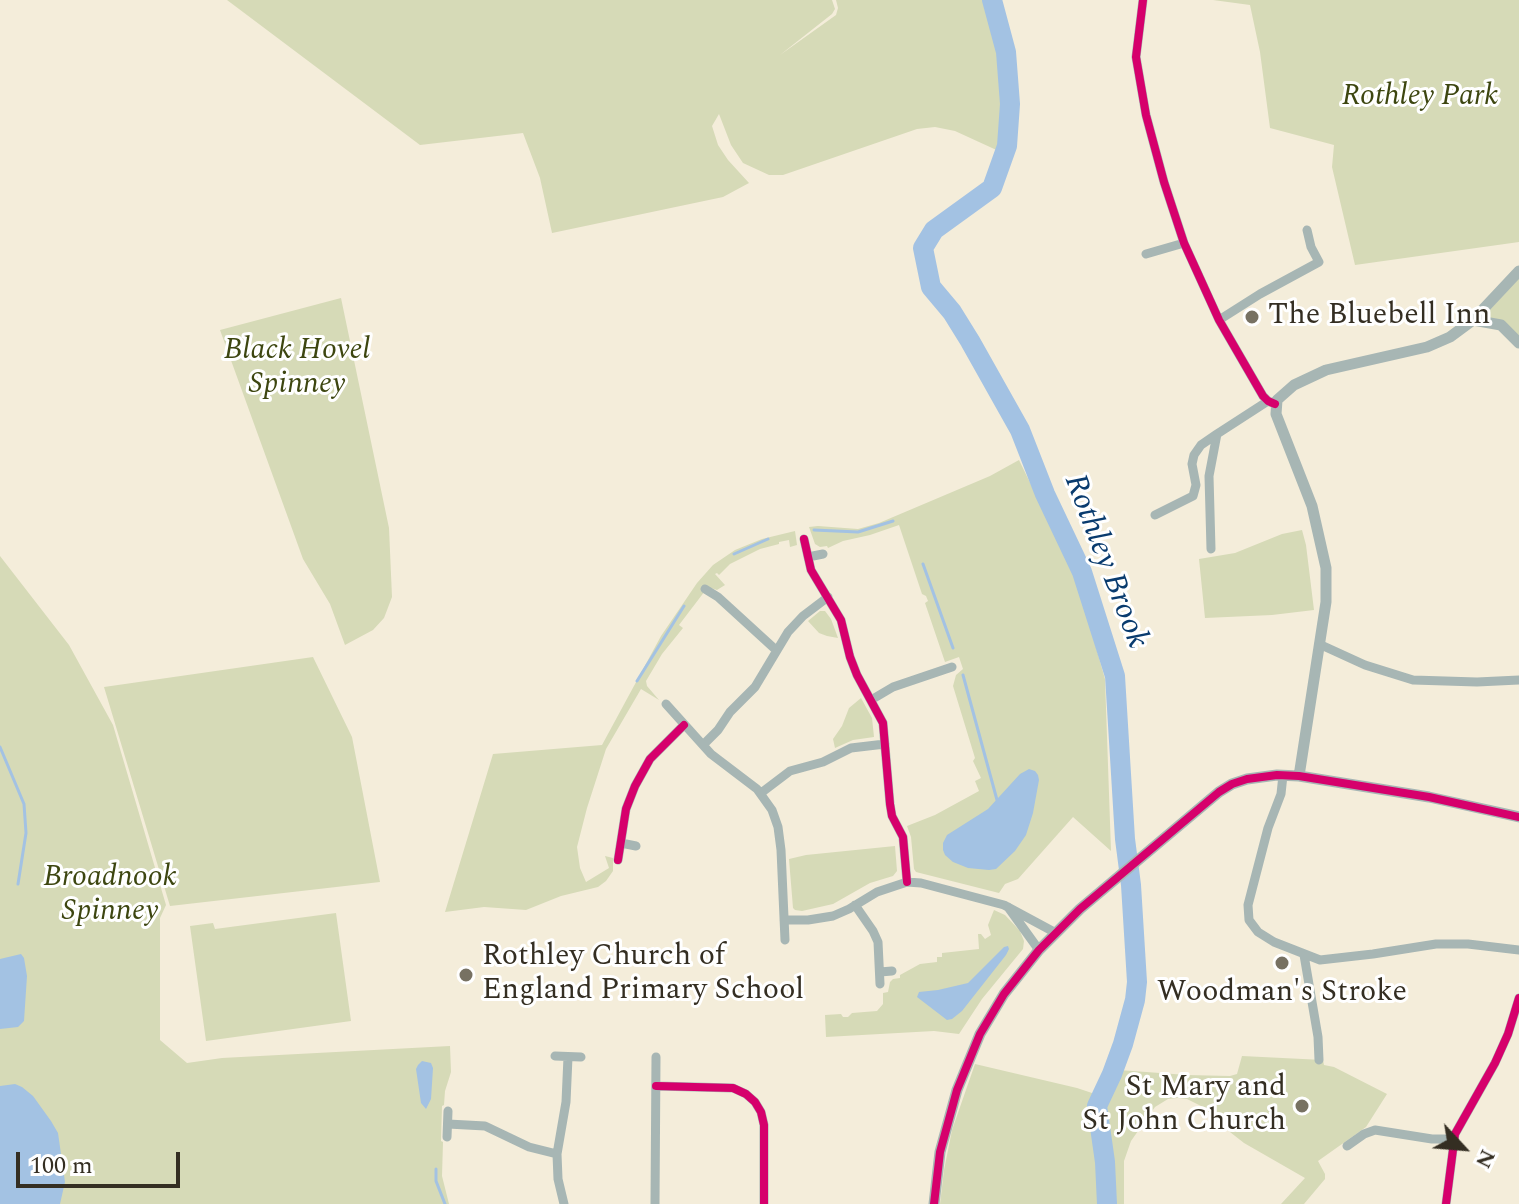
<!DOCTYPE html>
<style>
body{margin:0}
#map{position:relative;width:1519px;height:1204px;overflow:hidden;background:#f4edda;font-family:Spectral,serif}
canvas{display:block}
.north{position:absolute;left:1423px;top:1108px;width:80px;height:80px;-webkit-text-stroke:6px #fff;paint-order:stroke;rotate:116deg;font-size:22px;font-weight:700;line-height:32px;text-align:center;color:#342e22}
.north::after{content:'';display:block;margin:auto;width:28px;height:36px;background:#342e22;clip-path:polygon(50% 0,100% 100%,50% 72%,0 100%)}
.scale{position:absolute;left:16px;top:1152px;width:164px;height:36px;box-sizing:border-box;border:4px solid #342e22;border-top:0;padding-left:10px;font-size:24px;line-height:28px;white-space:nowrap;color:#342e22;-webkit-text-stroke:6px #fff;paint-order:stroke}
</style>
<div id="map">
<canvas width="1519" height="1204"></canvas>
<div class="north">N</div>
<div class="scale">100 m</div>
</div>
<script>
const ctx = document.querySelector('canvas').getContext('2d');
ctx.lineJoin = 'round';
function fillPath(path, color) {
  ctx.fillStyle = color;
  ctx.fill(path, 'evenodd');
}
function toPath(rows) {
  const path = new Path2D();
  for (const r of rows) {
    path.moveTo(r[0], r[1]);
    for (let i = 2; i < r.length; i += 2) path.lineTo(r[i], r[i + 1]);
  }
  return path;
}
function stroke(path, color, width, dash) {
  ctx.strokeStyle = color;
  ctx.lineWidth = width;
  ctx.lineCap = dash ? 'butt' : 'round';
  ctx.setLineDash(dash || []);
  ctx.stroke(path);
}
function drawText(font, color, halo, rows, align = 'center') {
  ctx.font = font + ' Spectral,serif';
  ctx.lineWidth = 6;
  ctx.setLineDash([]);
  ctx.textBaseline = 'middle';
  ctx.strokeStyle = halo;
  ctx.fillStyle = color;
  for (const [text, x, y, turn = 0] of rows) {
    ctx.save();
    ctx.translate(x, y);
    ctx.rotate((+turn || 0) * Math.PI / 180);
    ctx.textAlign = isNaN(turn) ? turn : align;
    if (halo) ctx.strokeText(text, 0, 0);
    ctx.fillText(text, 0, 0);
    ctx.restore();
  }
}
fillPath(toPath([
 [227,0,832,0,835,9,832,14,780,55,836,15,838,8,836,0,992,0,1006,52,1010,104,1007,146,1003,153,955,131,935,127,917,129,783,175,769,175,743,163,731,145,719,114,712,126,718,145,728,160,749,183,723,197,552,233,540,178,523,133,420,145],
 [1213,0,1519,0,1519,242,1355,265,1332,167,1334,145,1270,128,1260,52,1250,5],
 [1519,278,1519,337,1485,315],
 [341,298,389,528,392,597,384,618,373,630,345,645,330,604,303,559,220,330],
 [1019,460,1076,577,1105,679,1111,851,1073,817,1018,879,1005,884,999,893,916,872,914,869,911,837,907,826,935,815,979,791,975,781,981,778,973,761,975,758,953,686,956,675,963,669,959,657,945,662,925,603,928,601,926,596,922,594,899,525,870,535,843,541,828,548,827,546,820,547,815,544,809,527,818,526,858,529,879,523,990,476],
 [1302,530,1306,545,1314,610,1272,615,1205,618,1199,559,1235,553,1282,534],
 [795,531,797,545,790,547,789,540,779,542,779,544,760,549,730,564,719,575,717,573,715,574,725,585,717,590,708,587,679,625,683,628,662,654,646,681,647,686,659,700,641,689,606,749,587,808,577,847,580,868,586,882,609,868,605,856,613,858,613,871,606,881,598,887,561,896,526,910,484,907,445,912,493,754,602,745,661,636,697,583,713,565,735,550,762,539],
 [0,556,69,645,113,725,166,905,160,918,160,1040,187,1063,222,1058,450,1046,451,1072,445,1091,444,1105,442,1106,441,1141,443,1142,442,1176,449,1204,0,1204],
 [820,611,825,611,831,619,838,638,827,636,819,633,808,621],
 [313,657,352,737,380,882,170,906,104,687],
 [861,698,872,718,874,737,853,740,835,748,833,739,842,726,849,708],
 [895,846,897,871,893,876,870,883,833,904,802,911,795,910,793,908,789,859,806,855],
 [994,910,1005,915,1020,931,1024,941,1023,949,982,999,959,1034,934,1031,826,1037,825,1015,841,1014,843,1017,848,1017,852,1013,877,1011,883,1004,883,993,888,992,890,982,893,979,900,978,900,975,920,964,937,962,937,957,942,957,942,953,979,949,978,934,981,934,985,939,991,935,988,925],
 [336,913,351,1021,206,1041,190,926,213,923,215,929],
 [1242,1056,1323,1060,1324,1065,1334,1067,1387,1094,1366,1127,1318,1161,1325,1174,1325,1179,1304,1204,1281,1204,1305,1178,1244,1143,1221,1125,1205,1108,1187,1099,1178,1098,1168,1099,1155,1107,1131,1141,1124,1161,1124,1204,940,1204,944,1170,952,1130,975,1064,1077,1088,1107,1098,1119,1070,1187,1075,1230,1076,1237,1074]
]), '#d6dab7');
fillPath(toPath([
 [1029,769,1035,771,1038,775,1039,780,1033,813,1026,835,1015,851,996,869,989,870,968,868,953,862,945,855,943,850,943,843,947,835,988,809,1020,774],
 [1008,946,1009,949,1006,955,962,1011,952,1019,947,1020,917,997,919,992,938,990,968,983,1004,947],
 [21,954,24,958,27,976,24,1021,18,1027,0,1029,0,959],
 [422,1061,431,1063,433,1068,431,1099,426,1109,421,1103,416,1069,418,1065],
 [15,1084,22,1087,33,1096,51,1121,58,1133,65,1182,60,1204,0,1204,0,1086]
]), '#a3c2e3');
stroke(toPath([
 [814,530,858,532,893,521],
 [734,554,768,539],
 [923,564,953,648],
 [963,675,997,800],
 [637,681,684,606],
 [0,747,24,804,26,833,18,884],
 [436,1169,436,1181,445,1204]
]), '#a3c2e3', 3);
stroke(toPath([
 [992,0,1006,52,1010,104,1007,146,992,188,934,230,923,248,931,287,952,312,970,341,1020,430,1045,494,1082,572,1115,676,1125,839,1131,885,1137,982,1135,1000,1123,1044,1112,1074,1097,1106,1105,1162,1107,1204]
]), '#a3c2e3', 20);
stroke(toPath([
 [1143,0,1136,57,1146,115,1164,182,1184,243,1219,320,1263,396,1268,401,1275,404],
 [1146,254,1184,243],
 [1219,320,1260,294,1319,262,1311,247,1307,230],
 [1155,515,1193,496,1196,485,1192,464,1194,455,1201,445,1217,434],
 [804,539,811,570,841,620,850,657,857,675,883,723,890,804,892,816,903,837,907,882],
 [1211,549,1209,476,1217,434,1268,401],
 [808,557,823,554],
 [705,589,718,597,776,650],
 [1319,644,1365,665,1413,680,1477,682,1519,680],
 [871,700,893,687,952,667],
 [666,704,711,754,757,789,772,810,778,827,781,850,785,940],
 [703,745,718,730,730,712,755,687,788,632,803,616,828,597],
 [1283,775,1281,794,1268,828,1248,905,1249,920,1258,932,1274,942,1320,960,1373,954,1436,944,1468,944,1519,950],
 [761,793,790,771,823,762,851,748,885,744],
 [621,843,636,846],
 [618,860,626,809,635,786,650,759,684,725],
 [855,905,873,931,878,942,880,984],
 [1008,907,1039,950],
 [784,920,808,920,833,916,849,909,877,892,907,882,921,883,1004,905,1056,933],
 [1304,955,1318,1037,1319,1060],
 [880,972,892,971],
 [555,1056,581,1057],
 [656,1086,733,1088,746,1094,755,1102,761,1112,764,1125,764,1204],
 [448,1124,485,1126,529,1147,557,1154],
 [447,1137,448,1111],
 [1347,1146,1364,1134,1375,1130,1432,1139,1453,1139],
 [564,1204,558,1179,557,1154,566,1102,568,1057],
 [655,1204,656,1057],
 [1446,1204,1455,1134,1495,1063,1508,1034,1519,998]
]), '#a7b6b4', 9);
stroke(toPath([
 [1473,320,1501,325,1519,343],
 [1299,776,1326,602,1326,568,1312,506,1276,414,1277,400,1294,385,1326,370,1427,347,1450,337,1473,320,1519,271],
 [934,1204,940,1152,957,1090,980,1034,1004,994,1039,950,1080,909,1219,792,1232,784,1247,779,1277,775,1299,776,1429,797,1519,817]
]), '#a7b6b4', 11);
stroke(toPath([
 [1143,0,1136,57,1146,115,1164,182,1184,243,1219,320,1263,396,1268,401,1275,404],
 [804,539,811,570,841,620,850,657,857,675,883,723,890,804,892,816,903,837,907,882],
 [618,860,626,809,635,786,650,759,684,725],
 [656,1086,733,1088,746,1094,755,1102,761,1112,764,1125,764,1204],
 [934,1204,940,1152,957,1090,980,1034,1004,994,1039,950,1080,909,1219,792,1232,784,1247,779,1277,775,1299,776,1429,797,1519,817],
 [1446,1204,1455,1134,1495,1063,1508,1034,1519,998]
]), '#d6006c', 8);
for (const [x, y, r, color] of [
 [1252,317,8,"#777162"],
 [1282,963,8,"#777162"],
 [466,975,8,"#777162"],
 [1302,1106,8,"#777162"]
]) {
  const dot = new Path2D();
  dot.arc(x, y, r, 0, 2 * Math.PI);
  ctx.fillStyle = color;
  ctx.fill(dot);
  stroke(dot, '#fff', 3);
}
drawText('italic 30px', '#3d4610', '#fff', [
 ["Rothley Park",1420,98],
 ["Black Hovel",297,352],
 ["Spinney",297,386],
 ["Broadnook",110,879],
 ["Spinney",110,913]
]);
drawText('30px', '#342e22', '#fff', [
 ["The Bluebell Inn",1268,317],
 ["Rothley Church of",482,958],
 ["England Primary School",482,992],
 ["Woodman's Stroke",1282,994,"center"],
 ["St Mary and",1286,1089,"right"],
 ["St John Church",1286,1123,"right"]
], 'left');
drawText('italic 32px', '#093b6e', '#fff', [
 ["Rothley Brook",1104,562,69]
]);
</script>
